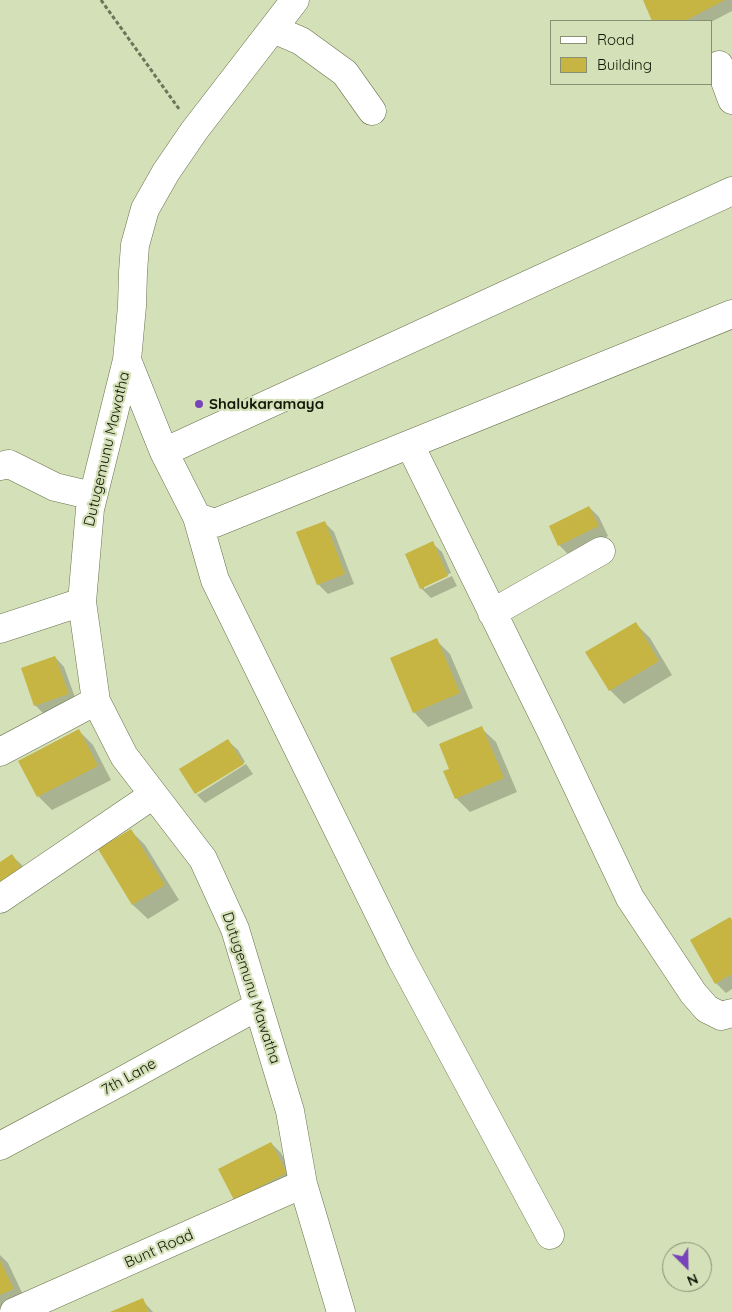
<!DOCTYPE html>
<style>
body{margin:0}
#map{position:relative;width:732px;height:1312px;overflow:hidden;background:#d4e0b7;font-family:Quicksand,sans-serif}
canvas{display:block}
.legend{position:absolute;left:550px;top:20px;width:162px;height:65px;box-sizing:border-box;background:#d4e0b7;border:1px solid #879071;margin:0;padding:6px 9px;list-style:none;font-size:15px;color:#131708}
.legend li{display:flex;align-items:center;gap:10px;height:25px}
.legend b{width:25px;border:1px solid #879071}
.north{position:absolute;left:662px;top:1242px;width:50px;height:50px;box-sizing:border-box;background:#d4e0b7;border:1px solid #879071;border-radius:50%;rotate:157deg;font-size:14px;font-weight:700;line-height:20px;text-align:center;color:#131708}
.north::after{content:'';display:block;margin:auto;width:18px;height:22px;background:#7843ba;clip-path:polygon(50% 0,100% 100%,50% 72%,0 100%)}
</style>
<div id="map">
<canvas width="732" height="1312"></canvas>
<ul class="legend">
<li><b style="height:6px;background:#fff"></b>Road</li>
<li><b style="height:14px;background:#c6b443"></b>Building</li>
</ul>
<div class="north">N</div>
</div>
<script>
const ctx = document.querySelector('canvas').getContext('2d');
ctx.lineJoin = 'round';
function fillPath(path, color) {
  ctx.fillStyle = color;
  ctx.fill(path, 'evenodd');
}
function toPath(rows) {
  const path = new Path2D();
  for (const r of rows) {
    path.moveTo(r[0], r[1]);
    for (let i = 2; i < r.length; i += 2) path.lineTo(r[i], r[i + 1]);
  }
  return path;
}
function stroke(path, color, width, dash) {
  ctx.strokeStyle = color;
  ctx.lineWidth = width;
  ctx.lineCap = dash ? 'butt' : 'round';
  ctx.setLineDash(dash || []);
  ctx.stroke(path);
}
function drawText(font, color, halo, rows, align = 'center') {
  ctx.font = font + ' Quicksand,sans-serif';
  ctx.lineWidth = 4.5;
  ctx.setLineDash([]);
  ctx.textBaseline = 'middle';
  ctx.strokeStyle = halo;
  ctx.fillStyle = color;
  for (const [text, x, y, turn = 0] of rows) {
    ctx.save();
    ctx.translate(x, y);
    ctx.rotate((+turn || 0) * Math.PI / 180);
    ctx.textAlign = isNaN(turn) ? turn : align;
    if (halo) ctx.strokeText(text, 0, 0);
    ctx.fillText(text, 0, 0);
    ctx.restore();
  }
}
fillPath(toPath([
 [644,0,732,0,732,11,711,22,653,21],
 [589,507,599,517,608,536,569,555,559,545],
 [324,522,334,532,354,584,328,594,318,584],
 [432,543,442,552,451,573,424,586,424,589,452,576,457,586,431,598,421,588],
 [635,623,650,638,672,675,624,704,610,690],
 [436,640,450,654,473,708,428,727,414,712],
 [55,657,64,667,77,703,45,715,35,705],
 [481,728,496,742,517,792,470,812,456,798,451,769],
 [79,731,93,745,111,780,52,810,38,796],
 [228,741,238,750,245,762,197,792,197,794,181,769],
 [246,764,253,774,205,803,197,795],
 [131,831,145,845,179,900,148,919,133,905,100,850],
 [12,856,22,865,35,885,0,864],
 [732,920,732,989,726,993,716,983,691,940],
 [271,1143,281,1153,296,1183,235,1199],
 [0,1255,8,1263,27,1303,8,1312,0,1312],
 [142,1300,153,1312,114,1312]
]), '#0003');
fillPath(toPath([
 [643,0,725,0,685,21,652,21],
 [589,506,599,526,558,546,549,526],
 [325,521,345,574,317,585,296,532],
 [433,541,448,576,420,589,405,554],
 [636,622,659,661,609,691,585,652],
 [437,638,460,693,413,713,390,658],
 [55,656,69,694,34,706,21,668],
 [482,726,504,778,455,799,443,771,449,769,439,744],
 [79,729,98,766,37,797,18,761],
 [228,739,244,764,195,794,179,769],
 [131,829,165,885,132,905,98,849],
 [12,854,26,875,0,892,0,862],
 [730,917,732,920,732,974,715,984,690,940],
 [271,1142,287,1173,234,1200,218,1169],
 [0,1260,14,1289,0,1295],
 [143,1298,149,1312,110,1312]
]), '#c6b443');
const minor = toPath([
 [295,0,194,131,166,172,145,209,135,245,133,272,132,306,127,360,90,509,82,602,96,701,124,756,203,859,235,929,290,1111,303,1184,341,1312],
 [273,29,301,41,345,73,372,111],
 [719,65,732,100],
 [127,360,164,452,197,517,215,523,732,314],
 [410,445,551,731,630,898,693,993,707,1009,721,1016,732,1013],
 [164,452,732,191],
 [0,466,9,464,55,487,93,496],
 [197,517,215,580,401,958,550,1235],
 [492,613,601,551],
 [0,629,82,602],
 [0,752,96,701],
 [0,899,153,795],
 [0,1146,120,1082,258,1006],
 [14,1312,303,1184]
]);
stroke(minor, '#68724d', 29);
stroke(toPath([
 [101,0,179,109]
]), '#6c7459', 3, [4, 2.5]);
stroke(minor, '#fff', 28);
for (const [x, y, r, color] of [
 [199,404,5,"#7843ba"]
]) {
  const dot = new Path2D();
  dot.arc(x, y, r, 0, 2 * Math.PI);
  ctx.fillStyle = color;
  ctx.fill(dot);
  stroke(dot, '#d4e0b7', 2);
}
drawText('bold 15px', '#131708', '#d4e0b7', [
 ["Shalukaramaya",209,404]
], 'left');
drawText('15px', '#131708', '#d4e0b7', [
 ["Dutugemunu Mawatha",107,449,-77],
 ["Dutugemunu Mawatha",251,988,72],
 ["7th Lane",129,1077,-29],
 ["Bunt Road",159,1249,-24]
]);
</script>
